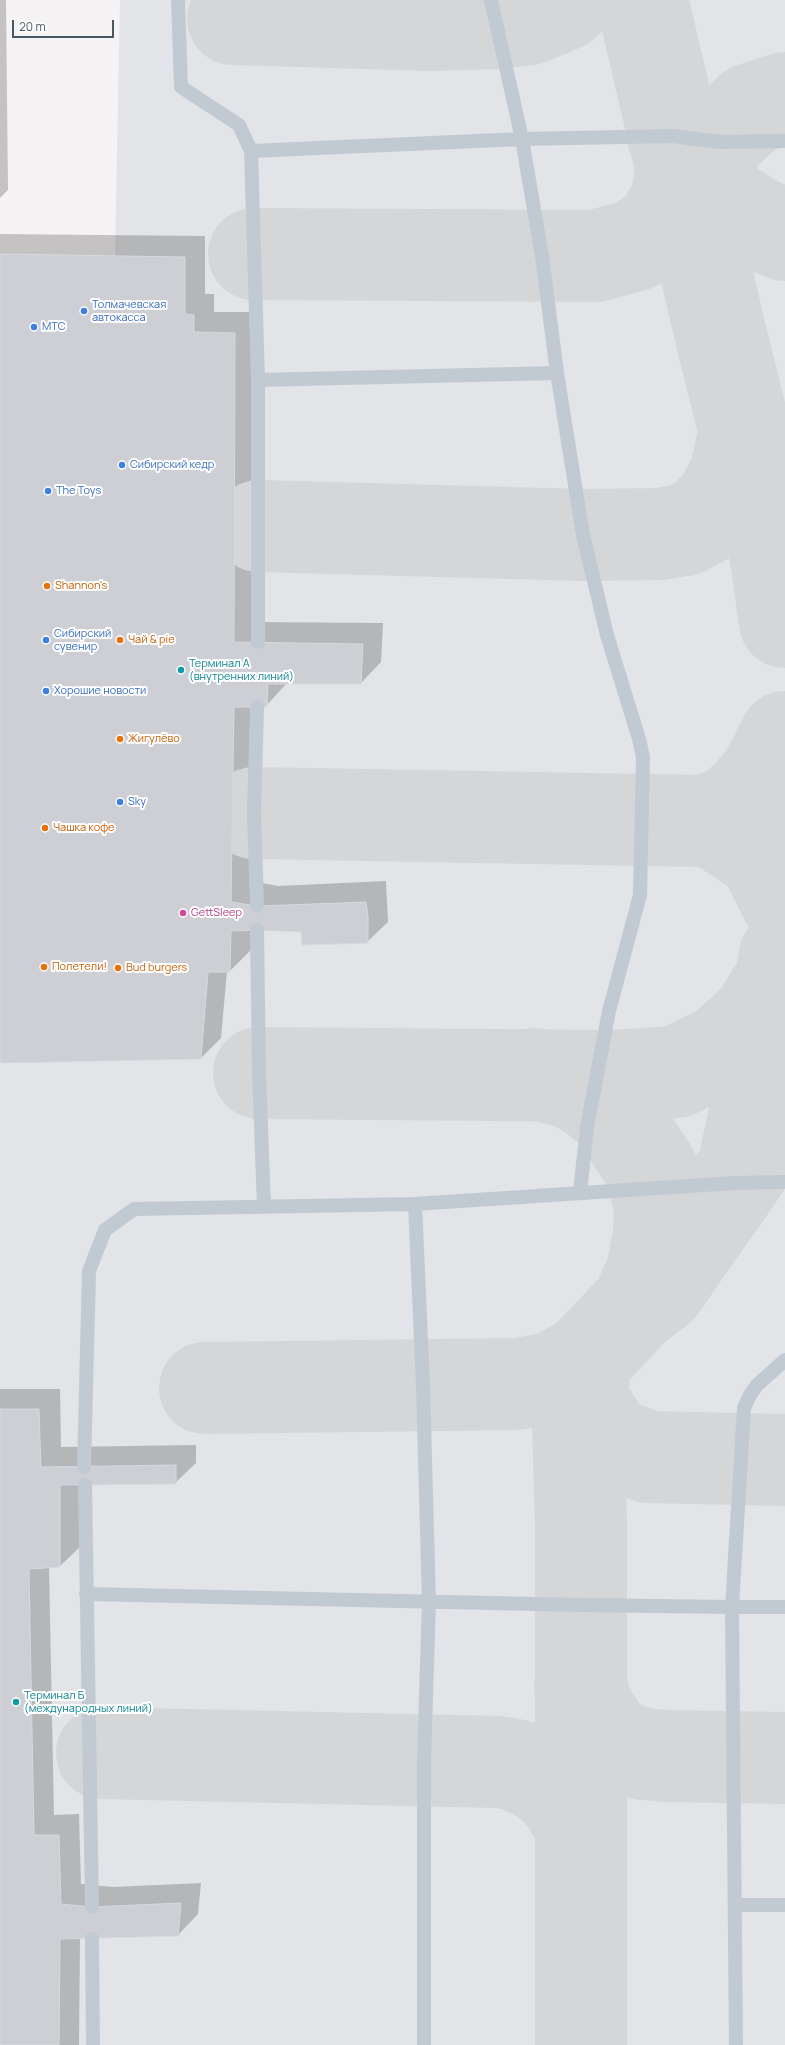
<!DOCTYPE html>
<meta charset="utf-8">
<style>
body{margin:0}
#map{position:relative;width:785px;height:2045px;overflow:hidden;background:#f5f3f3;font-family:Manrope,sans-serif}
canvas{display:block}
.scale{position:absolute;left:12px;top:20px;width:102px;height:18px;box-sizing:border-box;border:2px solid #4a5661;border-top:0;padding-left:5px;font-size:12px;line-height:14px;white-space:nowrap;color:#4a5661;-webkit-text-stroke:3px #fff;paint-order:stroke}
</style>
<div id="map">
<canvas width="785" height="2045"></canvas>
<div class="scale">20 m</div>
</div>
<script>
const ctx = document.querySelector('canvas').getContext('2d');
ctx.lineJoin = 'round';
function fillPath(path, color) {
  ctx.fillStyle = color;
  ctx.fill(path, 'evenodd');
}
function toPath(rows) {
  const path = new Path2D();
  for (const r of rows) {
    path.moveTo(r[0], r[1]);
    for (let i = 2; i < r.length; i += 2) path.lineTo(r[i], r[i + 1]);
  }
  return path;
}
function stroke(path, color, width, dash) {
  ctx.strokeStyle = color;
  ctx.lineWidth = width;
  ctx.lineCap = dash ? 'butt' : 'round';
  ctx.setLineDash(dash || []);
  ctx.stroke(path);
}
function drawText(font, color, halo, rows, align = 'center') {
  ctx.font = font + ' Manrope,sans-serif';
  ctx.lineWidth = 4;
  ctx.setLineDash([]);
  ctx.textBaseline = 'middle';
  ctx.strokeStyle = halo;
  ctx.fillStyle = color;
  for (const [text, x, y, turn = 0] of rows) {
    ctx.save();
    ctx.translate(x, y);
    ctx.rotate((+turn || 0) * Math.PI / 180);
    ctx.textAlign = isNaN(turn) ? turn : align;
    if (halo) ctx.strokeText(text, 0, 0);
    ctx.fillText(text, 0, 0);
    ctx.restore();
  }
}
fillPath(toPath([
 [120,0,785,0,785,2045,0,2045,0,254,115,256]
]), '#e2e4e7');
fillPath(toPath([
 [0,0,6,0,8,190,0,198],
 [0,234,205,236,205,294,214,294,214,312,255,312,254,622,383,623,381,662,361,683,287,683,266,706,254,706,251,881,278,886,386,881,388,922,367,942,302,931,257,929,251,950,230,971,227,971,221,1038,201,1058,0,1062],
 [0,1389,60,1389,61,1447,196,1445,196,1463,175,1483,80,1484,81,1546,60,1566,49,1567,54,1815,79,1814,81,1884,113,1887,201,1883,198,1914,178,1935,80,1938,79,2045,0,2045]
]), '#0003');
stroke(toPath([
 [642,0,722,340,775,552,785,622],
 [233,19,431,25,496,23,530,19,563,5,568,0],
 [673,136,700,176,729,205,756,222,785,235],
 [695,229,700,176,723,135,751,109,785,98],
 [254,254,595,256,636,245,661,227,676,201,681,171],
 [259,526,583,535,659,534,684,530,702,521,721,502,736,472,745,429],
 [254,813,703,821,728,813,747,797,765,776,785,737],
 [703,821,720,826,763,854,785,898],
 [259,1073,612,1076,676,1072,722,1050,757,1018,779,982],
 [535,1074,572,1083,593,1095,614,1113,652,1170,660,1209,659,1234,652,1272,637,1305],
 [205,1388,517,1384,553,1378,586,1359],
 [581,1399,604,1434,615,1444,648,1457,785,1460],
 [580,1687,590,1712,605,1735,623,1748,644,1754,666,1756,785,1758],
 [102,1753,498,1762,516,1765,536,1774,553,1786,565,1799,580,1825],
 [581,2045,581,1523,578,1426,586,1359,637,1305,659,1289,743,1169,768,1051,785,956]
]), '#d5d6d8', 92);
const building = toPath([
 [0,254,185,257,185,314,194,315,194,332,235,333,234,642,363,644,361,684,268,684,267,707,234,707,231,902,257,906,366,902,368,917,368,943,302,945,301,932,257,930,231,931,230,972,208,972,201,1059,0,1063,0,254],
 [0,1409,39,1409,41,1467,176,1465,176,1484,60,1485,60,1567,29,1569,34,1835,59,1835,61,1904,92,1907,181,1903,178,1936,60,1939,59,2045,0,2045,0,1409]
]);
fillPath(building, '#cdcfd5');
stroke(building, '#d7d9de', 1);
stroke(toPath([
 [178,0,181,87,239,125,251,151,258,380,258,642],
 [491,0,522,139,542,256,557,373,583,535,607,635,639,739,643,757,640,895,609,1011,587,1127,580,1192],
 [251,151,522,139,673,136,719,142,785,141],
 [258,380,557,373],
 [257,707,254,813,257,906],
 [257,930,259,1073,264,1207],
 [415,1204,423,1385,429,1601,424,1760,424,2045],
 [785,1360,757,1385,750,1395,744,1408,732,1607,785,1607],
 [84,1467,89,1271,105,1230,134,1209,415,1204,734,1183,785,1182],
 [85,1485,92,1907],
 [86,1594,580,1605,732,1607,736,2045],
 [735,1905,785,1905],
 [92,1939,93,2045]
]), '#c1cad2', 14);
for (const [x, y, r, color] of [
 [84,311,4,"#3f7fe0"],
 [34,327,4,"#3f7fe0"],
 [122,465,4,"#3f7fe0"],
 [48,491,4,"#3f7fe0"],
 [47,586,4,"#e8710a"],
 [46,640,4,"#3f7fe0"],
 [120,640,4,"#e8710a"],
 [181,670,4,"#0f9aa8"],
 [46,691,4,"#3f7fe0"],
 [120,739,4,"#e8710a"],
 [120,802,4,"#3f7fe0"],
 [45,828,4,"#e8710a"],
 [183,913,4,"#d1479c"],
 [44,967,4,"#e8710a"],
 [118,968,4,"#e8710a"],
 [16,1702,4,"#0f9aa8"]
]) {
  const dot = new Path2D();
  dot.arc(x, y, r, 0, 2 * Math.PI);
  ctx.fillStyle = color;
  ctx.fill(dot);
  stroke(dot, '#fff', 1.5);
}
drawText('11px', '#366cbe', '#fff', [
 ["Толмачевская",92,305],
 ["автокасса",92,318],
 ["МТС",42,327],
 ["Сибирский кедр",130,465],
 ["The Toys",56,491],
 ["Сибирский",54,634],
 ["сувенир",54,647],
 ["Хорошие новости",54,691],
 ["Sky",128,802]
], 'left');
drawText('11px', '#c56008', '#fff', [
 ["Shannon's",55,586],
 ["Чай & pie",128,640],
 ["Жигулёво",128,739],
 ["Чашка кофе",53,828],
 ["Полетели!",52,967],
 ["Bud burgers",126,968]
], 'left');
drawText('11px', '#0d838f', '#fff', [
 ["Терминал А",189,664],
 ["(внутренних линий)",189,677],
 ["Терминал Б",24,1696],
 ["(международных линий)",24,1709]
], 'left');
drawText('11px', '#b23c85', '#fff', [
 ["GettSleep",191,913]
], 'left');
</script>
